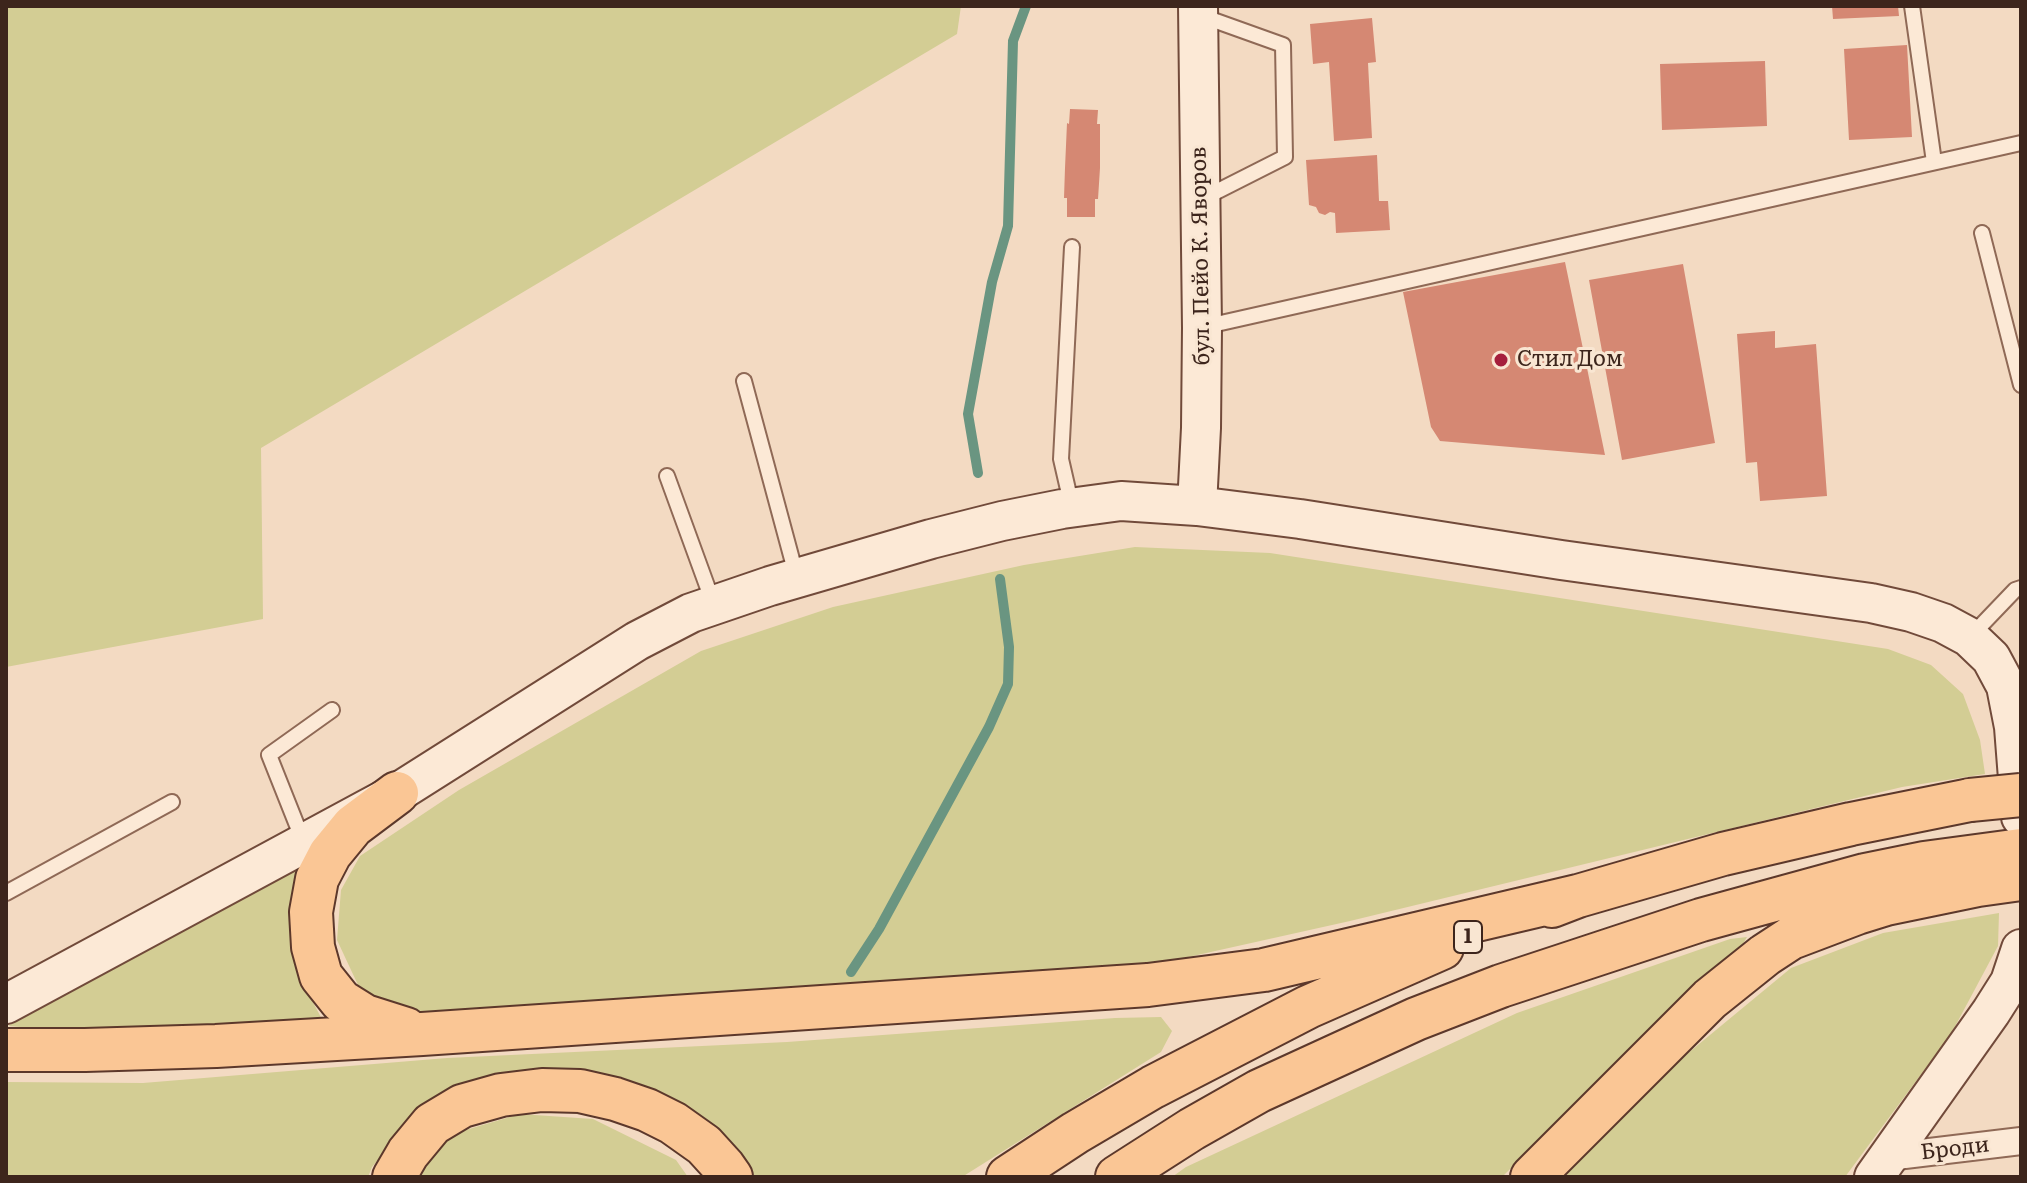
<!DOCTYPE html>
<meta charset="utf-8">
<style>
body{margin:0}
#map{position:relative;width:2027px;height:1183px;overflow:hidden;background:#f3dac2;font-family:Literata,serif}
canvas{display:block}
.frame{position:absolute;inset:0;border:8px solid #3d251c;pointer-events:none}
</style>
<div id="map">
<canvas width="2027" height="1183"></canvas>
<div class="frame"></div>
</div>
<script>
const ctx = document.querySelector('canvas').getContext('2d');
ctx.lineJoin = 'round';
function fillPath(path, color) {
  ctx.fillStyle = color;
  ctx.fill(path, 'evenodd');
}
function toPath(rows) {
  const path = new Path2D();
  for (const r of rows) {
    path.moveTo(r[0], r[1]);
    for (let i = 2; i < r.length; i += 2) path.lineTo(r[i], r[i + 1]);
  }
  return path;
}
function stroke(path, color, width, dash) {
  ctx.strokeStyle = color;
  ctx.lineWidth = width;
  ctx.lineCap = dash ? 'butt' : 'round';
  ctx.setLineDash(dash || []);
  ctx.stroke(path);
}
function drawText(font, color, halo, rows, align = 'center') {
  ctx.font = font + ' Literata,serif';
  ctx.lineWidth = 6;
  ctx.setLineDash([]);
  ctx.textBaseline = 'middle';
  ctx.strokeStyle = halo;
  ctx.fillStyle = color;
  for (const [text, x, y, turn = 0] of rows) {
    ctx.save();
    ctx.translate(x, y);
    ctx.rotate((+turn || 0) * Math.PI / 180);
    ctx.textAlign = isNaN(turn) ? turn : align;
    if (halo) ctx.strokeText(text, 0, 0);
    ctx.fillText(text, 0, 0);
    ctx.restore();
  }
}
fillPath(toPath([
 [6,6,961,6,957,34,261,448,263,619,6,667],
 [1135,547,1270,553,1888,649,1931,665,1963,694,1980,740,1985,774,1902,787,1350,921,1112,974,422,1016,394,1010,358,985,337,940,341,890,360,856,459,790,701,651,833,607,1024,565],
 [288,865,298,870,300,882,301,980,324,1023,69,1031,8,1026,272,869],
 [1999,913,1998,946,1951,1034,1845,1177,1562,1177,1664,1073,1791,968,1883,933],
 [1747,937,1734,959,1645,1035,1502,1177,1172,1177,1186,1167,1517,1013,1730,939],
 [1161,1017,1172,1031,1161,1052,962,1177,739,1177,636,1096,416,1114,372,1167,368,1177,6,1177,6,1082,143,1083,447,1058,787,1042,1115,1018],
 [520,1114,593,1119,676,1160,688,1177,414,1177,452,1134]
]), '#d3cd94');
stroke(toPath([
 [978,473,968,414,992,282,1008,226,1013,41,1026,6],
 [851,972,879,929,989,727,1008,684,1009,647,1000,579]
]), '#6a9581', 10);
fillPath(toPath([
 [1832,6,1898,6,1899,16,1833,19],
 [1372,18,1376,62,1368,63,1372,138,1334,141,1329,62,1313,64,1310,24],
 [1907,45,1912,137,1849,140,1844,49],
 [1765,61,1767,126,1662,130,1660,64],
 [1070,109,1098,110,1097,124,1100,124,1100,168,1098,199,1095,199,1095,217,1067,217,1067,198,1064,198,1065,168,1067,123,1069,124],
 [1377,155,1379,201,1388,201,1390,230,1336,233,1335,213,1330,212,1325,215,1319,213,1316,207,1309,205,1306,160],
 [1565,262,1605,455,1440,441,1431,427,1403,292],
 [1683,264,1715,443,1622,460,1589,280],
 [1775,331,1775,348,1816,344,1827,496,1760,501,1757,462,1746,463,1737,334]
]), '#d58873');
const lane = toPath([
 [1912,6,1934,162],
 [1202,16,1283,45,1285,157,1202,199],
 [1982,233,2021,385],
 [1072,247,1061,459,1072,507],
 [1203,327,2021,143],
 [744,381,797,578],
 [667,476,714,605],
 [1970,637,2015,590,2021,588],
 [304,843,269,755,332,710],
 [6,893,172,802]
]);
const street = toPath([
 [1888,1157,2021,1141]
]);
const secondary = toPath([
 [1197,506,1201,428,1202,328,1198,6],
 [6,1004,397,793,637,641,691,613,770,586,931,539,1002,521,1062,509,1121,501,1197,506,1300,519,1561,560,1871,603,1911,612,1943,623,1969,637,1991,658,2006,686,2014,727,2021,817],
 [1874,1177,1991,1012,2010,982,2021,949]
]);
const primary = toPath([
 [397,793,353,826,330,854,317,879,311,912,313,947,321,976,341,1001,365,1016,406,1029],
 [1552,906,1578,896,1723,854,1851,824,1970,800],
 [6,1050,85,1050,216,1046,422,1034,1148,985,1264,970,1578,896],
 [394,1177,408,1153,432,1124,462,1106,501,1095,542,1090,580,1091,615,1099,647,1110,673,1123,704,1145,724,1167,731,1177],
 [1008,1177,1075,1133,1153,1087,1308,1007,1442,948],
 [1117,1177,1192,1129,1259,1091,1416,1019,1501,986,1701,920,1865,875,1924,863,2021,850],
 [1532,1177,1710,999,1765,955,1791,938,1857,913,1886,904,1978,885,2021,879]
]);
stroke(lane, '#8f6956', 18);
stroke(street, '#8f6956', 30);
stroke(secondary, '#714a3a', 42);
stroke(primary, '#5c382b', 46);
stroke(lane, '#fce9d6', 14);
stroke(street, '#fce9d6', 26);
stroke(secondary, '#fce9d6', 38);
stroke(primary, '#fac695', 42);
const primaryBridge = toPath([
 [1970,800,2021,795]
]);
stroke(primaryBridge, '#5c382b', 46, []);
stroke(primaryBridge, '#fac695', 42);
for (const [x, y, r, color] of [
 [1501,360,8,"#a51f3c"]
]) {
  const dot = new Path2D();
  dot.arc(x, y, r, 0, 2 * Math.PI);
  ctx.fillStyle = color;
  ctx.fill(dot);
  stroke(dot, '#f9e6d2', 3);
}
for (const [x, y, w] of [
 [1468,937,28]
]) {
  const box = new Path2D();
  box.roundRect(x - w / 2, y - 16, w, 32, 6);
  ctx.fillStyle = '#f9e6d2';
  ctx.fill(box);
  stroke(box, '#3d251c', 2);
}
drawText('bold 20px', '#3d251c', null, [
 ["1",1468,937]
]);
drawText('22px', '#3d251c', '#f9e6d2', [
 ["бул. Пейо К. Яворов",1201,256,-91],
 ["Броди",1955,1149,-7]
]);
drawText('22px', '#3d251c', '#f9e6d2', [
 ["Стил Дом",1517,360]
], 'left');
</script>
